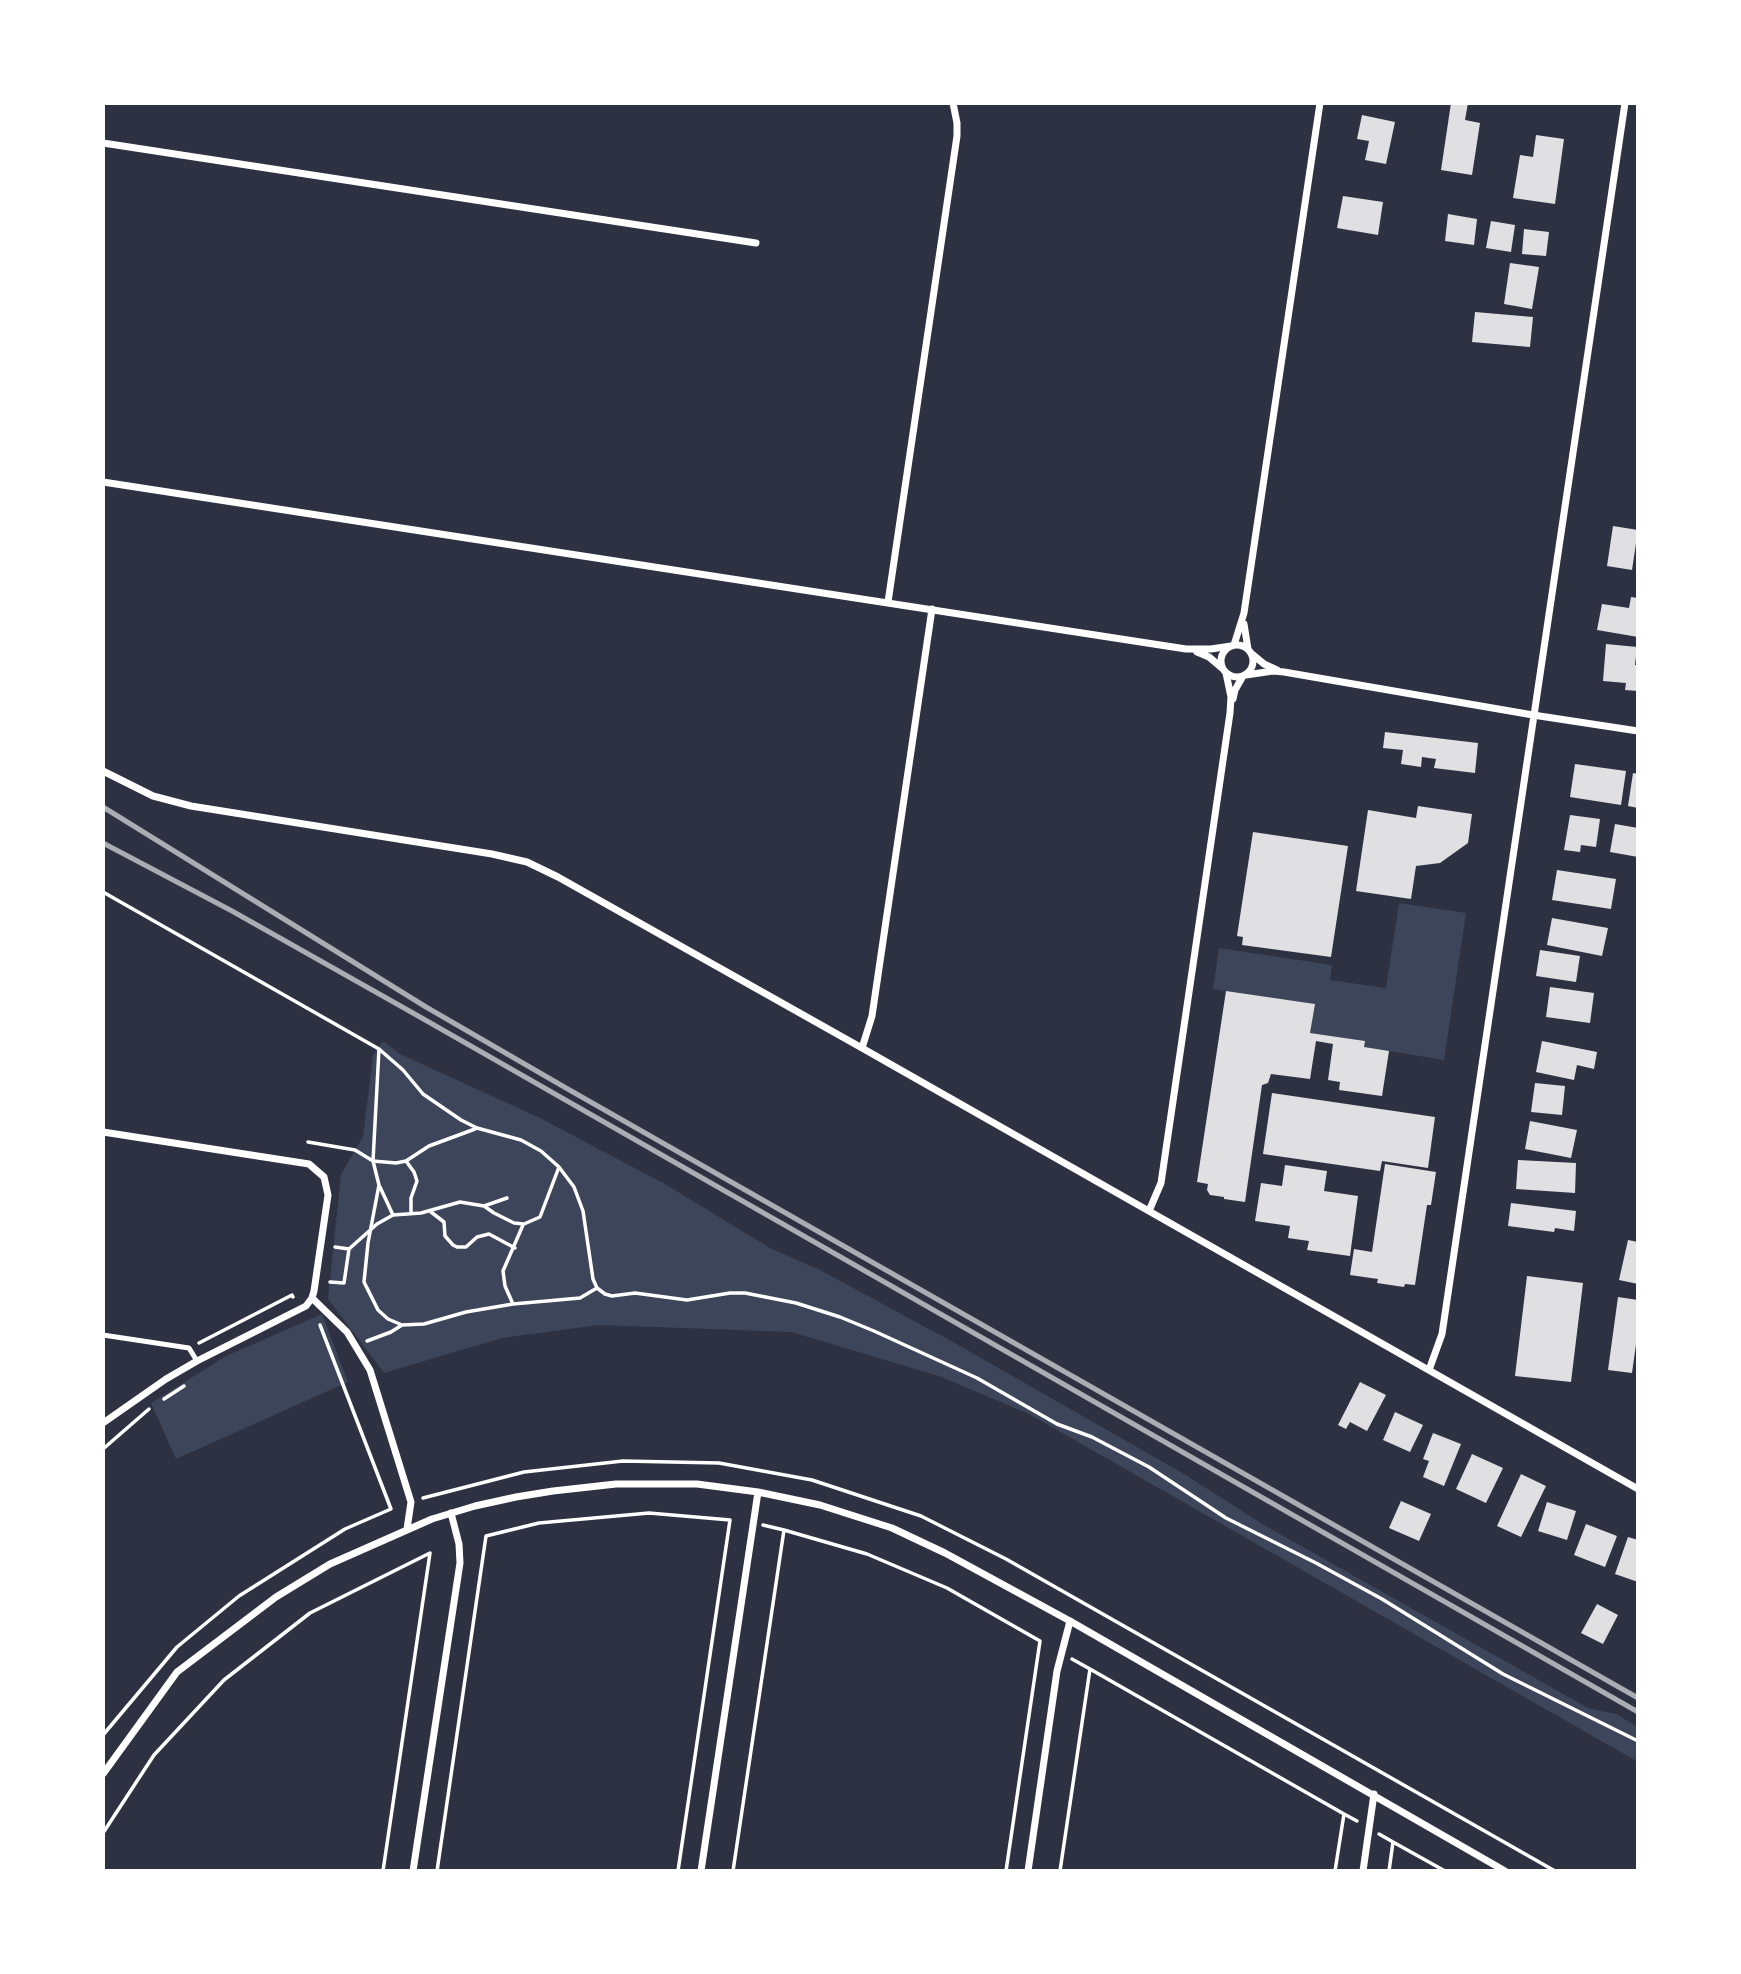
<!DOCTYPE html>
<style>
body{margin:0}
#map{position:relative;width:1741px;height:1974px;overflow:hidden;background:#2d3142;font-family:"Asap Condensed",sans-serif}
canvas{display:block}
.frame{position:absolute;inset:0;border:105px solid #fff;pointer-events:none}
</style>
<div id="map">
<canvas width="1741" height="1974"></canvas>
<div class="frame"></div>
</div>
<script>
const ctx = document.querySelector('canvas').getContext('2d');
ctx.lineJoin = 'round';
function fillPath(path, color) {
  ctx.fillStyle = color;
  ctx.fill(path, 'evenodd');
}
function toPath(rows) {
  const path = new Path2D();
  for (const r of rows) {
    if (r.length === 3) {
      path.moveTo(r[0] + r[2], r[1]);
      path.arc(r[0], r[1], r[2], 0, 2 * Math.PI);
      continue;
    }
    path.moveTo(r[0], r[1]);
    for (let i = 2; i < r.length; i += 2) path.lineTo(r[i], r[i + 1]);
  }
  return path;
}
function stroke(path, color, width, dash) {
  ctx.strokeStyle = color;
  ctx.lineWidth = width;
  ctx.lineCap = dash ? 'butt' : 'round';
  ctx.setLineDash(dash || []);
  ctx.stroke(path);
}
fillPath(toPath([
 [1399,903,1466,913,1444,1060,1364,1047,1364,1041,1310,1033,1314,1004,1213,989,1219,948,1332,965,1330,980,1386,988],
 [383,1041,400,1054,540,1118,665,1184,770,1248,820,1270,953,1342,1184,1474,1264,1525,1588,1708,1616,1714,1638,1727,1638,1762,1029,1414,939,1376,791,1332,599,1325,502,1338,384,1373,328,1299,341,1174,363,1137,373,1055],
 [322,1314,348,1382,176,1459,151,1403,226,1356]
]), '#3c4559');
fillPath(toPath([
 [1451,103,1468,103,1465,120,1480,123,1472,175,1441,170],
 [1362,115,1395,122,1386,164,1365,160,1369,141,1357,139],
 [1536,135,1564,139,1555,204,1513,198,1520,155,1533,157],
 [1343,196,1383,202,1378,235,1337,228],
 [1448,214,1477,219,1474,245,1445,241],
 [1491,221,1515,225,1511,252,1486,248],
 [1524,229,1549,232,1546,256,1522,254],
 [1510,263,1539,267,1532,309,1504,304],
 [1475,312,1533,317,1530,347,1472,342],
 [1613,526,1638,530,1632,570,1607,566],
 [1631,597,1638,598,1638,637,1597,630,1602,604,1629,608],
 [1606,644,1637,647,1635,665,1638,665,1638,691,1625,690,1626,683,1603,681],
 [1385,732,1478,743,1475,773,1434,768,1436,759,1422,757,1421,767,1401,764,1403,750,1383,748],
 [1575,764,1626,771,1621,805,1570,797],
 [1633,773,1638,774,1638,808,1628,806],
 [1418,806,1472,814,1468,843,1440,863,1416,866,1411,899,1356,891,1368,810,1416,818],
 [1570,815,1600,819,1596,847,1581,845,1580,852,1564,850],
 [1615,824,1638,828,1638,857,1610,852],
 [1253,832,1348,846,1331,957,1242,945,1243,937,1237,936],
 [1557,870,1616,879,1611,909,1552,900],
 [1552,918,1608,928,1602,956,1547,945],
 [1540,950,1580,956,1576,982,1536,976],
 [1550,987,1594,993,1590,1023,1546,1017],
 [1226,991,1315,1004,1310,1033,1365,1041,1364,1047,1389,1051,1382,1096,1339,1090,1340,1082,1328,1080,1333,1044,1316,1041,1310,1079,1271,1074,1268,1083,1262,1085,1245,1202,1224,1199,1224,1197,1210,1195,1207,1190,1208,1184,1197,1182],
 [1542,1041,1597,1052,1594,1069,1577,1065,1574,1080,1536,1072],
 [1535,1083,1565,1086,1562,1115,1531,1112],
 [1272,1093,1435,1117,1428,1168,1382,1161,1380,1171,1263,1154],
 [1530,1121,1577,1130,1571,1158,1525,1149],
 [1518,1160,1576,1163,1575,1193,1516,1189],
 [1385,1164,1436,1172,1431,1205,1427,1205,1415,1285,1405,1284,1404,1287,1377,1283,1378,1279,1350,1275,1354,1249,1372,1252],
 [1285,1165,1327,1171,1324,1191,1358,1196,1350,1256,1307,1250,1309,1241,1288,1238,1290,1226,1255,1221,1261,1183,1282,1186],
 [1511,1203,1576,1211,1574,1231,1555,1228,1554,1232,1508,1226],
 [1628,1240,1638,1242,1638,1284,1619,1280],
 [1527,1276,1583,1283,1571,1382,1515,1376],
 [1618,1297,1638,1300,1638,1330,1632,1373,1608,1370],
 [1360,1382,1386,1395,1367,1431,1350,1422,1346,1429,1338,1425],
 [1395,1412,1423,1425,1410,1452,1383,1440],
 [1433,1433,1461,1444,1444,1486,1423,1477,1429,1461,1423,1459],
 [1472,1454,1503,1468,1486,1503,1456,1489],
 [1521,1474,1546,1486,1521,1537,1497,1526],
 [1401,1501,1431,1514,1419,1541,1389,1528],
 [1547,1502,1576,1511,1567,1540,1538,1531],
 [1586,1524,1617,1536,1605,1567,1574,1555],
 [1628,1537,1638,1540,1638,1582,1615,1574],
 [1597,1604,1618,1615,1603,1644,1581,1633]
]), '#e0e0e3');
stroke(toPath([
 [103,892,379,1049,403,1070,423,1094,461,1120,477,1128,521,1140,541,1151,559,1167,574,1187,583,1211,593,1279,597,1288,605,1294,612,1296,635,1293,687,1300,730,1293,745,1293,796,1303,840,1317,874,1331,977,1378,1057,1424,1092,1437,1149,1467,1226,1518,1316,1563,1382,1599,1503,1674,1638,1741],
 [379,1049,373,1161,379,1185,368,1243,364,1282,378,1310,388,1319,402,1325],
 [308,1142,355,1150,373,1161,396,1163,406,1161,429,1146,475,1129],
 [406,1161,414,1172,417,1181,411,1198,411,1213],
 [380,1187,393,1215],
 [484,1206,507,1198],
 [431,1212,444,1222,445,1236,453,1245,457,1247,466,1247,477,1237,489,1234,515,1248],
 [335,1247,349,1249],
 [330,1282,344,1283,349,1249,377,1224,393,1215,421,1213,460,1202,484,1206,494,1213,514,1223,524,1224,540,1217,559,1167],
 [513,1304,505,1286,503,1271,523,1225],
 [367,1341,391,1332,402,1325,424,1324,466,1312,513,1304,580,1298,597,1288],
 [199,1343,292,1295,293,1297],
 [164,1399,184,1386],
 [103,1449,149,1409],
 [423,1498,524,1472,623,1461,719,1463,812,1480,921,1516,1006,1559,1555,1871],
 [763,1525,784,1530],
 [1072,1659,1090,1669],
 [103,1735,177,1647,239,1596,345,1529,391,1509,320,1325],
 [1344,1814,1357,1821],
 [103,1833,154,1755,224,1680,310,1613,430,1553,383,1871],
 [1379,1834,1393,1842],
 [437,1871,486,1536,539,1523,649,1513,730,1520,678,1871],
 [733,1871,784,1530,867,1554,947,1588,1040,1641,1006,1871],
 [1060,1871,1090,1669,1344,1814,1335,1871],
 [1389,1871,1393,1842,1445,1871]
]), '#fff', 3.5);
stroke(toPath([
 [103,1335,189,1348,197,1361]
]), '#fff', 5);
stroke(toPath([
 [103,143,756,243],
 [103,482,1186,649,1211,649,1231,646],
 [888,602,957,136,957,123,953,103],
 [1244,624,1248,649],
 [1237,661,16],
 [1234,645,1244,613,1320,103],
 [1197,652,1209,657,1222,668],
 [1252,654,1264,664,1277,670],
 [1246,675,1273,671,1284,672,1533,715,1638,731],
 [1233,699,1235,690,1243,676],
 [103,771,153,796,191,806,492,854,527,862,558,877,862,1048,1638,1489],
 [862,1048,872,1016,932,609],
 [103,1132,309,1164,324,1177,328,1195,314,1291,312,1298,306,1306,197,1361,166,1379,103,1423],
 [1149,1211,1161,1183,1230,713,1231,697,1226,673],
 [312,1298,347,1332,370,1370,411,1502,407,1529],
 [1429,1370,1442,1334,1625,103],
 [103,1774,177,1672,276,1597,330,1564,432,1519,475,1506,516,1497,553,1491,616,1484,697,1484,758,1492,820,1505,892,1528,945,1553,1070,1621,1505,1871],
 [413,1871,460,1563,459,1544,451,1513],
 [701,1871,758,1492],
 [1028,1871,1057,1671,1070,1621],
 [1363,1871,1374,1794]
]), '#fff', 7);
stroke(toPath([
 [103,807,426,1007,566,1088,1638,1698],
 [103,843,232,911,420,1017,1638,1712]
]), '#abadb3', 5);
</script>
